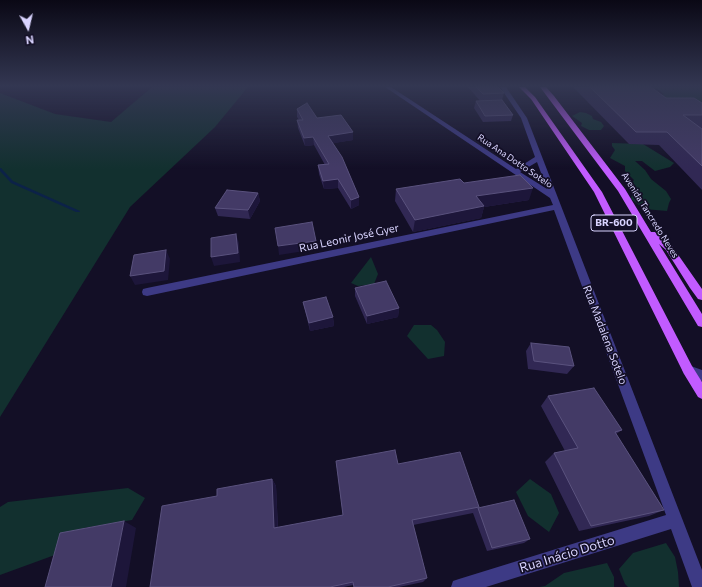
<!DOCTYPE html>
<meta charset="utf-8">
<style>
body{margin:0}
#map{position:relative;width:702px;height:587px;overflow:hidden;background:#130f26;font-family:Commissioner,sans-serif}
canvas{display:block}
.north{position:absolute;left:8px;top:8px;width:40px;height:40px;-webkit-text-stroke:3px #130f26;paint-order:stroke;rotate:172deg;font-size:11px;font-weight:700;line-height:16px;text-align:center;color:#d9d4ff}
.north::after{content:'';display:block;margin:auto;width:14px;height:18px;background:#d9d4ff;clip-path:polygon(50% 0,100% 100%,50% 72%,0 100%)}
</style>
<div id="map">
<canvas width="702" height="587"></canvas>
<div class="north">N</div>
</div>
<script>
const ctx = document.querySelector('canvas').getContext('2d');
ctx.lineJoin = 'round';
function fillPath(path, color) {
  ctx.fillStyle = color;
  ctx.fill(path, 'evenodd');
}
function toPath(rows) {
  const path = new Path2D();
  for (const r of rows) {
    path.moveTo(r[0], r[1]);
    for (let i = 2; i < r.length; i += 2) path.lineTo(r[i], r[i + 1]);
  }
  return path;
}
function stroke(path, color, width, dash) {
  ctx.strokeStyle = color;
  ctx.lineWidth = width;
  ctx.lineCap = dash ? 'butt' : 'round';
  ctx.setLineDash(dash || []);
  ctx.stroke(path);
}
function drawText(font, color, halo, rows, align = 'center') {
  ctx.font = font + ' Commissioner,sans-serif';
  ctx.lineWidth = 3.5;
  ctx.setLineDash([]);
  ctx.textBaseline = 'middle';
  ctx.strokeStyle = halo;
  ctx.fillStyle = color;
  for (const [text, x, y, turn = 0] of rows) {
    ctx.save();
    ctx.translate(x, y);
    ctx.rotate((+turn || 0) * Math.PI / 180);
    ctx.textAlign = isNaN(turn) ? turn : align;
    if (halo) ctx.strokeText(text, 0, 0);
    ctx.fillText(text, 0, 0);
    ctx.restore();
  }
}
fillPath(toPath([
 [152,87,248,87,215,127,130,207,0,417,0,93,55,114,111,122],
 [633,87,702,87,702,108,657,97,664,94,657,89],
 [580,112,586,113,592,116,593,119,601,122,604,126,601,130,589,130,581,126,582,123,572,116],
 [612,143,643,144,674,163,670,167,655,171,642,161,635,161,645,170,651,179,666,191,671,199,669,203,667,211,644,209,631,199,633,191,631,184,634,180,625,171,625,166,610,158,615,150,612,146],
 [371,257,378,274,374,284,358,286,351,283],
 [414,325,431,325,437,330,445,342,444,356,428,359,407,336],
 [530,479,551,494,559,513,549,532,528,516,516,492],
 [128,488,145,498,132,520,84,528,63,552,0,575,0,507,8,502],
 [666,543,675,557,678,572,679,587,628,587,625,584,619,569,633,553],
 [607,563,614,577,614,587,539,587,545,586,564,573]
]), '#12302f');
fillPath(toPath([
 [0,168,1,168,13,181,80,211,80,212,76,212,11,183,0,171,0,168]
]), '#0c2248');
fillPath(toPath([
 [385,87,391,87,516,169,535,157,521,118,500,87,506,87,527,118,702,570,702,587,692,587,671,529,486,587,451,587,453,581,459,579,666,515,554,210,147,296,143,295,142,292,143,289,147,288,553,205,550,198,385,87],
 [537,162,547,189,520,172,537,162],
 [688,365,702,370,702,381,684,374,682,370,684,366,688,365]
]), '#3d3a85');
fillPath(toPath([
 [519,87,525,87,535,97,602,192,692,366,702,382,702,399,698,397,684,374,594,192,531,99,519,87],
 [540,87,546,87,554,96,625,189,651,232,655,232,672,246,702,289,702,300,698,299,690,288,666,250,659,244,702,314,702,327,698,326,618,191,540,87]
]), '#c25bff');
fillPath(toPath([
 [468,87,498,87,504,93,502,100,513,115,511,121,483,122,474,108,476,101,480,101],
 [573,87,651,87,666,98,702,103,702,128,700,128,702,129,702,190,659,145,629,144],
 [297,109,317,118,353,132,353,140,333,143,359,197,359,205,351,209,338,188,324,189,319,174,318,165,325,165,314,145,305,146,298,128,297,120,299,120,297,117],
 [396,189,529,200,484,207,481,218,413,232,395,201],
 [258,193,260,201,250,219,218,216,215,208],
 [355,288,399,308,398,317,367,324,355,296],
 [303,302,333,317,334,326,310,331,305,310],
 [531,343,574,366,567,374,528,369,526,351],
 [548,396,622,430,616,434,664,510,649,516,579,531,545,462,554,453,565,451,541,406],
 [336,461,398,464,479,507,478,508,530,539,524,543,487,551,473,513,413,525,427,578,423,582,399,587,353,587,353,585,344,587,150,587,217,496,272,479,276,486,278,528,343,515]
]), '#312854');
fillPath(toPath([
 [353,132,353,140,329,144,328,136],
 [313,137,314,145,305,146,304,138],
 [338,179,338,188,324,189,323,181],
 [533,188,529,200,484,207,481,218,413,232,415,220,476,196],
 [258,193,260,201,250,219,248,210],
 [359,197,359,205,351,209,351,200],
 [236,234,239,243,240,262,214,266,211,257],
 [316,241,317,249,279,255,278,246],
 [166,250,170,259,168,280,135,285,130,276],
 [399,308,398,317,367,324,367,316],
 [333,317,334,326,310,331,309,323],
 [272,479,276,486,278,534,274,528],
 [124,521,136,528,126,587,111,587]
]), '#1d163a');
const building = toPath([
 [476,87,498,87,504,93,483,94,476,87],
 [590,87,651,87,666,98,694,98,702,103,702,115,683,115,702,129,702,166,667,132,636,132,590,87],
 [502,100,513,115,485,116,476,101,502,100],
 [307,103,317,118,341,115,353,132,328,136,342,157,359,197,351,200,338,179,323,181,318,165,329,164,313,137,304,138,297,120,303,120,297,109,307,103],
 [520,175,533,188,476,196,484,206,415,220,396,189,460,179,464,183,520,175],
 [227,190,258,193,248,210,215,208,227,190],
 [312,222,316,241,278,246,275,228,312,222],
 [236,234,238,253,211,257,211,238,236,234],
 [166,250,164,271,130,276,134,255,166,250],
 [386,281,399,308,367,316,355,288,386,281],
 [326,297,333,317,309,323,303,302,326,297],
 [531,343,569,347,574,366,534,361,531,343],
 [594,388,622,430,615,432,664,510,591,526,554,453,578,448,548,396,594,388],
 [395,450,398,464,460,452,479,507,412,520,427,578,388,587,354,587,353,582,330,587,150,587,162,506,217,496,217,489,272,479,274,528,343,515,336,461,395,450],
 [514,500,530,539,492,548,478,508,514,500],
 [124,521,111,587,45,587,60,533,124,521]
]);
fillPath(building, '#433a66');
stroke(building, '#5a527e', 1);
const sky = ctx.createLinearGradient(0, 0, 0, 169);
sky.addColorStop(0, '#0a0815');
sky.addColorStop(0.51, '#333752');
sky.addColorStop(1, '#33375200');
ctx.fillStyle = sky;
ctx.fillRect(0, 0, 702, 169);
drawText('9px', '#d9d4ff', '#130f26', [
 ["Rua Ana Dotto Sotelo",515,161,34],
 ["Avenida Tancredo Neves",650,215,58]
]);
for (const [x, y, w] of [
 [614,223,46]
]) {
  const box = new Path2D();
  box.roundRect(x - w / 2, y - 8, w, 16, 3);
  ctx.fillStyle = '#130f26';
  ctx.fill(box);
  stroke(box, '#d9d4ff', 1);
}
drawText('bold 10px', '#d9d4ff', null, [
 ["BR-600",614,223]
]);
drawText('11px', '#d9d4ff', '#130f26', [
 ["Rua Leonir José Gyer",349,238,-12],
 ["Rua Madalena Sotelo",605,335,69]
]);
drawText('13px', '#d9d4ff', '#130f26', [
 ["Rua Inácio Dotto",567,554,-17]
]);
</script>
